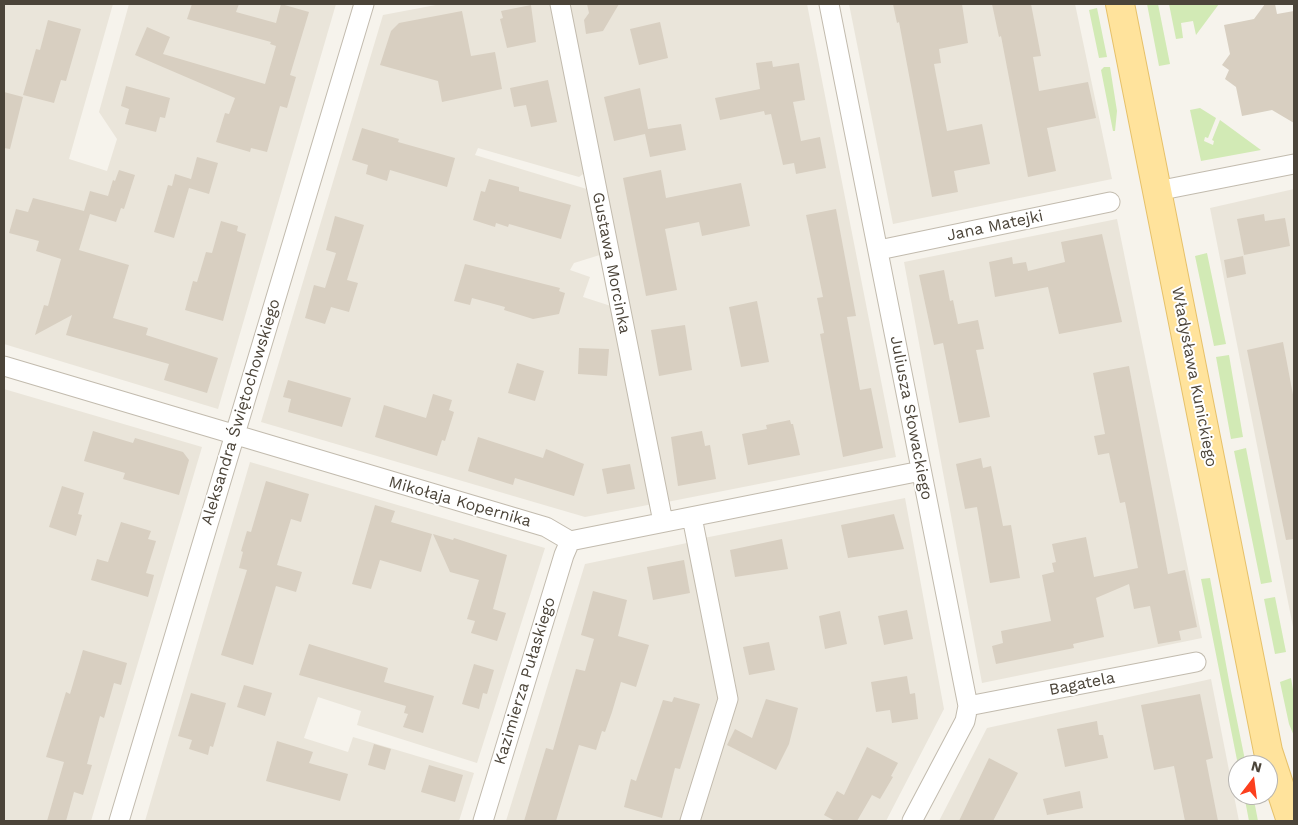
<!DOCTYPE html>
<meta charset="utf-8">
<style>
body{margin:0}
#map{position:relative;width:1298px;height:825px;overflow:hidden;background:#f6f3ec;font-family:"Work Sans",sans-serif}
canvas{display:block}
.frame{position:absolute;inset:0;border:5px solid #4b4439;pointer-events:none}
.north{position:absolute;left:1228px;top:755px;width:50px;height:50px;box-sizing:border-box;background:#fff;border:1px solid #b7b4b0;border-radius:50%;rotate:15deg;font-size:14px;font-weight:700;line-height:20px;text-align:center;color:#4b4439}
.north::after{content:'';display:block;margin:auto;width:18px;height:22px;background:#fc3f1d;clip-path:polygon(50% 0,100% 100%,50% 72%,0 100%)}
</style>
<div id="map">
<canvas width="1298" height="825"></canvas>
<div class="frame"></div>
<div class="north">N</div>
</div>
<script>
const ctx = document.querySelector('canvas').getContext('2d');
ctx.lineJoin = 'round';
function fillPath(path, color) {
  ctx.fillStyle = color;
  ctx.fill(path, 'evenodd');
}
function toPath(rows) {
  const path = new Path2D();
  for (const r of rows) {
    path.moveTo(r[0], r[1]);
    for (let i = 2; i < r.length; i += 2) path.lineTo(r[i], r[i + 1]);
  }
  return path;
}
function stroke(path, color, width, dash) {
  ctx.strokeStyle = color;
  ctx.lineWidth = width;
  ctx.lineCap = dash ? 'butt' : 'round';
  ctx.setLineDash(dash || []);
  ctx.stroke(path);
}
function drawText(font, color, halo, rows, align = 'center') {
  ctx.font = font + ' "Work Sans",sans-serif';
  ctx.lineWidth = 4;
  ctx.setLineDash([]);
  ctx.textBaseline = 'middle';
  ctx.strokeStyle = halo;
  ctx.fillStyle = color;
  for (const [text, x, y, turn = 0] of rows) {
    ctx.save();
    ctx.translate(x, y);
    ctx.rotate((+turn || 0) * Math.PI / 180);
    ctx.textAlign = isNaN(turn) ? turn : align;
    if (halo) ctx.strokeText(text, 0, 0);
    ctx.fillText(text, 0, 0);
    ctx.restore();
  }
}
fillPath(toPath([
 [4,4,113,4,69,159,107,171,117,139,99,112,129,4,336,4,218,409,4,344],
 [441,4,552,4,586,172,579,177,478,148,475,155,590,190,603,254,574,263,570,270,590,277,583,297,614,307,653,504,585,517,261,422,383,15],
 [569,4,807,4,896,457,667,502],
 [849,4,1075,4,1112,179,893,224],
 [1294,189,1294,632,1210,208],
 [1117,219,1202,638,982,683,904,262],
 [4,389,202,447,91,821,4,821],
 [250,462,545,548,477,763,357,725,361,711,318,697,304,738,348,752,353,737,474,773,459,821,145,821],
 [905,498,944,709,886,821,698,821,737,692,704,538],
 [687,543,721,695,683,821,506,821,585,564],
 [1211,679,1239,821,939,821,987,728]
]), '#eae5da');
fillPath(toPath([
 [1147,4,1158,4,1170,64,1159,66],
 [1169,4,1219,4,1196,35,1193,21,1181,23,1183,38,1176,39],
 [1097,8,1107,57,1099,58,1089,10],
 [1104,67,1110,67,1117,111,1115,131,1113,131,1101,70],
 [1200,108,1216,118,1208,138,1205,137,1204,141,1213,145,1214,141,1212,140,1220,120,1261,150,1201,161,1190,110],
 [1207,253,1226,344,1214,346,1195,256],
 [1229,355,1243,437,1231,439,1216,357],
 [1246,448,1272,582,1261,584,1234,451],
 [1210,578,1230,686,1246,765,1238,765,1201,579],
 [1275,597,1286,652,1275,654,1264,599],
 [1291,678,1294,696,1294,736,1289,724,1280,682],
 [1244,795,1253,795,1258,821,1249,821]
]), '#d2eab5');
fillPath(toPath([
 [192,4,239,4,236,12,276,23,281,4,309,12,290,75,296,77,287,108,280,106,267,152,251,148,250,152,216,142,225,113,229,114,235,98,158,65,160,61,158,65,135,55,147,27,170,37,163,54,265,84,276,46,270,44,271,42,187,19],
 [587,4,619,4,603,31,586,34,584,20,589,13],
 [893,4,962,4,968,43,939,49,941,63,934,64,936,75,947,131,982,124,990,164,954,171,958,192,932,197,899,22,897,23],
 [992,4,1031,4,1041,56,1033,57,1039,91,1088,82,1096,118,1047,128,1056,171,1028,177,1001,36,999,37],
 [1265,4,1275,4,1277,14,1294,11,1294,123,1272,110,1242,116,1236,87,1225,79,1229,70,1222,65,1230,54,1224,25,1254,19],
 [531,5,536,42,507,48,500,19,503,18,501,11],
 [462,11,471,56,495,52,502,89,442,102,438,81,380,65,391,31,399,23],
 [48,20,81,29,66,81,61,80,54,103,23,95,36,49,40,50],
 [660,22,668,58,639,65,630,29],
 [772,61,773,67,799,63,805,100,793,102,801,141,820,137,826,168,796,174,794,163,783,165,771,114,765,115,764,111,720,120,715,98,760,89,756,63],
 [548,80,557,122,531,127,526,105,514,107,510,88],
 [126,86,170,98,165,118,160,117,156,132,125,124,129,109,121,106],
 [640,88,648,129,681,124,686,150,650,157,645,134,614,141,604,97],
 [4,92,23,97,10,149,4,148],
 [362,128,399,139,398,142,455,158,447,187,390,170,387,181,366,174,368,165,352,160],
 [197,157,218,163,209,194,189,188,174,238,154,232,168,185,172,186,175,174,191,179],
 [119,170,135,175,124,209,121,208,116,222,90,214,79,250,129,265,113,318,148,328,146,335,218,358,207,393,164,380,169,364,66,335,72,315,35,335,44,305,48,306,61,259,36,251,39,241,9,233,16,209,28,212,33,198,84,211,90,191,108,196,113,180,115,181],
 [661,170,666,198,741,183,750,226,702,236,699,222,665,229,677,290,646,296,623,178],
 [489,179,519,187,519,191,571,205,561,239,509,224,508,227,496,223,495,227,473,220,481,191,485,192],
 [836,209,856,316,847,317,860,390,871,388,883,448,843,457,820,334,824,333,817,298,823,297,806,215],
 [1264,214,1265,221,1285,218,1290,246,1244,255,1237,219],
 [335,216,364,225,347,280,358,283,349,312,331,307,325,324,305,318,314,285,325,288,336,253,326,250],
 [221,221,238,226,237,231,246,234,223,321,185,310,193,281,197,282,206,252,212,253],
 [1102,234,1122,322,1059,334,1048,287,995,297,989,262,1012,257,1013,264,1026,262,1028,271,1065,262,1061,242],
 [1243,256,1246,274,1227,278,1224,260],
 [465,264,560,288,559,291,565,293,559,314,533,319,504,310,505,307,472,298,470,305,454,301],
 [944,270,950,301,953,300,958,324,978,320,984,349,976,350,990,417,959,423,943,343,934,345,919,275],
 [757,301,769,362,741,367,729,307],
 [685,325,692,370,659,376,651,330],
 [1283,342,1294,400,1294,539,1286,540,1247,350],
 [579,348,609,349,607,376,578,374],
 [517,363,544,371,535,401,508,393],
 [1129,366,1168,574,1185,570,1197,627,1179,631,1181,640,1158,644,1150,606,1134,609,1129,584,1096,598,1104,637,1073,644,1074,648,996,664,992,646,1003,643,1001,631,1051,621,1042,575,1054,572,1052,563,1056,562,1052,544,1086,537,1094,577,1138,568,1125,502,1120,503,1109,453,1098,455,1094,436,1105,434,1093,373],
 [288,380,351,398,342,427,288,412,291,399,283,397],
 [433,394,452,400,449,410,454,412,445,441,442,440,437,456,375,437,384,405,426,418],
 [790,420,791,424,793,424,800,455,748,465,742,434,767,429,766,425],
 [93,431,133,443,135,438,183,452,189,460,179,495,123,479,125,473,84,461],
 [702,431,705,446,710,445,716,479,678,486,671,437],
 [478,437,543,458,546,449,584,464,574,496,515,478,513,485,468,471],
 [981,458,983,468,991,466,1003,526,1011,525,1020,578,990,583,977,507,965,509,956,464],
 [630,464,635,489,607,494,602,469],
 [266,481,309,494,301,522,291,519,277,565,302,572,296,592,276,586,253,665,221,655,247,570,239,568,243,552,241,551,247,531,251,532],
 [62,486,84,493,78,514,82,515,76,536,49,527],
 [375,505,395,511,391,522,432,534,421,572,380,560,371,589,352,584],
 [894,514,904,549,848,558,841,525],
 [121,522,151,531,148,539,156,541,146,573,154,575,148,597,91,580,97,559,108,562],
 [433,534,453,540,454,538,507,555,493,609,506,613,497,641,471,633,475,621,467,619,479,580,450,572],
 [782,539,788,569,735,577,730,550],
 [684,560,690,593,653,600,647,567],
 [593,591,627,600,618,636,649,645,636,687,621,682,612,712,605,732,602,731,596,750,579,745,556,821,524,821,546,748,553,750,576,669,585,671,594,639,581,635],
 [907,610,913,639,884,645,878,616],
 [840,611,847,644,825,649,819,616],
 [769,642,775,670,749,675,743,647],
 [309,644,388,668,384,682,434,696,423,733,403,727,408,714,404,713,406,706,299,675],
 [83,650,127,663,121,685,114,683,104,718,100,716,87,764,92,765,83,795,74,792,66,821,47,821,64,762,46,757,66,692,70,694],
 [474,664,494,670,487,694,483,693,479,709,462,704],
 [907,676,910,694,915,693,918,719,892,723,890,710,876,712,871,682],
 [244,685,272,693,265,716,237,707],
 [191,693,226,703,213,747,210,746,208,755,189,749,192,740,178,736],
 [1200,694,1213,758,1206,760,1218,821,1185,821,1174,766,1154,770,1141,705],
 [674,697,700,704,680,769,675,768,662,818,624,807,631,779,636,781,663,700,672,702],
 [766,699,798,708,789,744,776,770,727,745,735,729,752,738],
 [1097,721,1099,735,1103,735,1108,758,1065,767,1057,729],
 [277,741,313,752,309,763,348,774,340,801,266,781],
 [374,744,391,749,385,770,368,765],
 [867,747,898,763,891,776,893,777,880,799,872,795,857,821,835,821,824,815,837,791,844,795],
 [989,758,1018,773,993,821,959,821],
 [429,765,463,775,455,802,421,792],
 [1080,791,1083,808,1047,815,1043,799]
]), '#d8cfc1');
const street = toPath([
 [560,4,663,522],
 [829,4,968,706,965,721,912,821],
 [1157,191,1294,164],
 [879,250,1110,202],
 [4,366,546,527,570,541,921,471],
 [968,706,1196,662],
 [119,821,364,4],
 [483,821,564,555,570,541],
 [690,821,728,699,692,517]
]);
const primary = toPath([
 [1120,4,1268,751,1291,821]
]);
stroke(street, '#c2bbae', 21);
stroke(primary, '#e6c16a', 30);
stroke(street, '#fff', 19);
stroke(primary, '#ffe39c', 28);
drawText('16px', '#4b4439', '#fff', [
 ["Jana Matejki",995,226,-12],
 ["Gustawa Morcinka",611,263,79],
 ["Władysława Kunickiego",1194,377,79],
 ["Aleksandra Świętochowskiego",241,412,-73],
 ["Juliusza Słowackiego",911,418,79],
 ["Mikołaja Kopernika",460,502,16],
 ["Kazimierza Pułaskiego",525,681,-73],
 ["Bagatela",1082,684,-11]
]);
</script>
